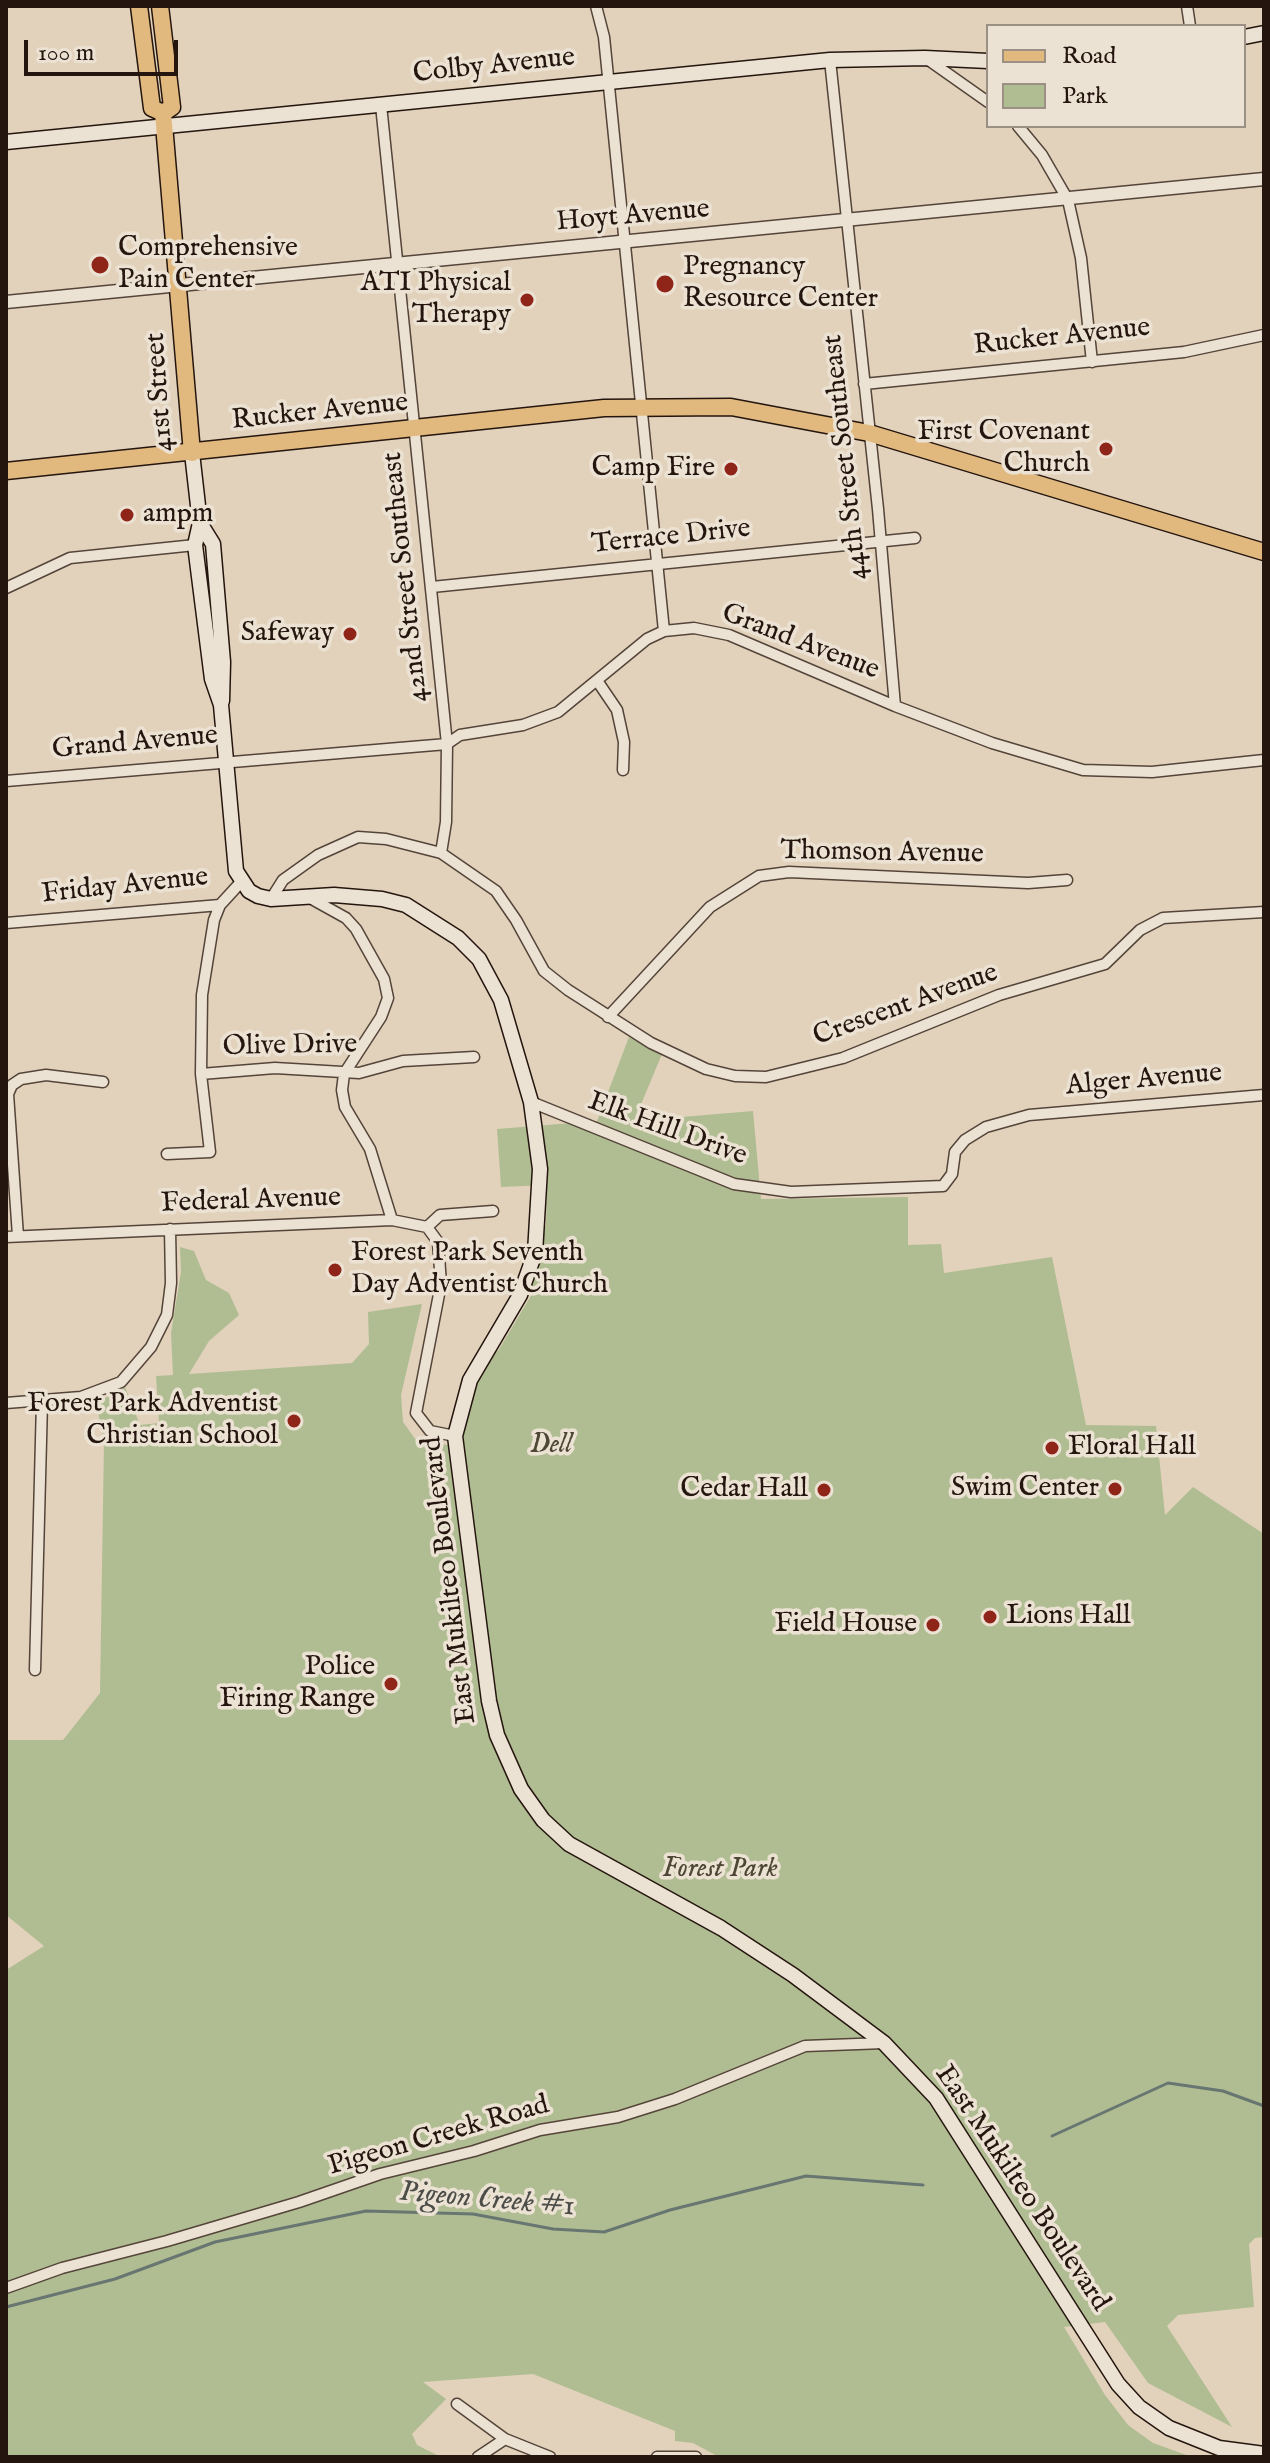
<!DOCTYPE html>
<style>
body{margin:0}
#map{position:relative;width:1270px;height:2463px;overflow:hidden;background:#e2d2bb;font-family:"IM FELL English",serif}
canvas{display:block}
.frame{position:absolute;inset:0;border:8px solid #24150e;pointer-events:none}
.legend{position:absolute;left:986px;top:24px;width:260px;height:104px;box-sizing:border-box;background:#ece2d3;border:2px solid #9c9084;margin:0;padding:10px 14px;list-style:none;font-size:24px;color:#24150e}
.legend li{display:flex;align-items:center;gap:16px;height:40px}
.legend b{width:40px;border:2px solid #9c9084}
.scale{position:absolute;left:24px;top:40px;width:154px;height:36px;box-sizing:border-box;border:4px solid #24150e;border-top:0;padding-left:10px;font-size:24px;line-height:28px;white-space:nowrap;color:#24150e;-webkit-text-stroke:6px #ece2d3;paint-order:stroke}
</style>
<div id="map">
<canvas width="1270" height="2463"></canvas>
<div class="frame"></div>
<ul class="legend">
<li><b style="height:10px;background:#e1b97e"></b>Road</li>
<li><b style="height:22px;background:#b0bd92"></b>Park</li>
</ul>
<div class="scale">100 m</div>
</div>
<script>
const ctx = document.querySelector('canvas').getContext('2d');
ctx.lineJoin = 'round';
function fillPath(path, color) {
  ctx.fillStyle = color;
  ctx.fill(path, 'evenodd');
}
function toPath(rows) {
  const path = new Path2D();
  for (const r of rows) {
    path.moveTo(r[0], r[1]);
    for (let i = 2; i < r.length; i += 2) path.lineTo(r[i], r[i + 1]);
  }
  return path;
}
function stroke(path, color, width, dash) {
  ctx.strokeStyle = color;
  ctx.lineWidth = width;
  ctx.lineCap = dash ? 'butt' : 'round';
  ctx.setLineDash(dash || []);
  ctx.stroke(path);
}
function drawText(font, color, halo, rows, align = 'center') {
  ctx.font = font + ' "IM FELL English",serif';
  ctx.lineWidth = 7;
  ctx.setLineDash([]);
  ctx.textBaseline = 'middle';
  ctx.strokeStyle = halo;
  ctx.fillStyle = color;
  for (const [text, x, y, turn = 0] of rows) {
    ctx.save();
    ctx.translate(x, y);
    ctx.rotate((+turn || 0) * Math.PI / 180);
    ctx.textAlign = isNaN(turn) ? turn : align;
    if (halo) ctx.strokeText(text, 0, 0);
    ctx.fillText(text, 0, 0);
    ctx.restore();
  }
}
fillPath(toPath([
 [629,1037,662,1054,634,1121,753,1111,761,1199,908,1197,908,1245,941,1244,944,1273,1052,1257,1086,1425,1156,1426,1165,1515,1193,1487,1264,1534,1264,2237,1255,2238,1249,2244,1254,2307,1178,2315,1167,2326,1232,2427,1148,2383,1105,2322,1064,2327,1105,2395,1128,2425,1153,2443,1192,2457,719,2457,693,2443,675,2441,675,2431,533,2374,423,2382,446,2399,412,2434,417,2445,441,2457,6,2457,6,1970,44,1946,6,1915,6,1740,63,1740,100,1693,104,1441,96,1403,125,1387,140,1425,159,1423,156,1376,173,1375,171,1333,181,1272,180,1247,194,1251,206,1280,229,1293,239,1315,209,1341,189,1374,352,1363,369,1344,368,1312,422,1304,401,1395,403,1422,416,1440,448,1445,463,1441,473,1380,492,1353,498,1351,532,1294,528,1291,546,1224,547,1185,501,1187,497,1129,597,1121]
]), '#b0bd92');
stroke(toPath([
 [1052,2136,1168,2083,1223,2091,1264,2106],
 [6,2307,115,2279,215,2242,366,2211,473,2214,553,2229,604,2232,670,2210,806,2176,923,2185]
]), '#687672', 3);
const minor = toPath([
 [596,6,604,37,664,631],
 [1187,6,1190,26],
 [927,59,988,102],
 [830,60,878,509,895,706],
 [381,105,447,744,446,822,441,853],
 [1018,126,1042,155,1068,200,1081,258,1092,362],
 [864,384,1184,352,1264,335],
 [432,587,915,538],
 [6,588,70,558,195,545],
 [598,682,617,710,624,742,623,770],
 [6,781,447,744,460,735,523,725,558,712,647,639,664,631,694,628,729,635,895,706,992,743,1083,770,1152,772,1264,760],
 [310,898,346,918,356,929,384,979,388,998,381,1017,344,1074,342,1090,345,1107,370,1149,392,1220],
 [271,899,283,880,318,855,358,837,386,839,441,853,496,891,516,920,544,971,568,990,651,1043,706,1069,735,1076,766,1077,843,1058,999,995,1105,964,1140,930,1163,918,1264,912],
 [6,923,220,905],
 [608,1017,710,907,759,876,789,872,1028,883,1067,880],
 [201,1074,275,1068,359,1073,403,1061,474,1057],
 [531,1102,734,1184,791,1192,943,1186,952,1174,955,1152,965,1140,986,1127,1029,1115,1264,1095],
 [167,1154,210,1152,201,1074,202,995,214,920,220,905,242,881],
 [427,1227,438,1242,441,1284,416,1413,430,1431,455,1436],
 [427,1227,440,1215,493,1211],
 [18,1236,8,1094,12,1085,21,1079,46,1075,103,1082],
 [6,1237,392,1220,427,1227],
 [6,1403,81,1397,121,1382,151,1347,167,1315,171,1283,170,1229],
 [35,1670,42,1402],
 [6,2288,62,2268,167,2241,299,2202,380,2174,474,2151,540,2130,618,2117,675,2099,805,2046,884,2043],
 [457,2404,505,2439,550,2457],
 [478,2457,505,2439],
 [657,2457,696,2457]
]);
const tertiary = toPath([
 [6,302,1264,179]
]);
const secondary = toPath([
 [1244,37,1264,33],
 [6,142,830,60,925,58,988,61],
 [192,453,200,523,195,545,212,679,221,705,236,871,249,891,258,896,271,899,334,895,382,899,406,905,458,938,479,959,501,1000,531,1102,540,1169,535,1253,520,1295,470,1380,455,1436,489,1701,497,1735,521,1789,543,1820,569,1844,721,1928,793,1975,884,2043,936,2098,1118,2384,1139,2407,1169,2428,1219,2448,1264,2454],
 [200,523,213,544,223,662,222,701]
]);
const primary = toPath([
 [139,6,152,108,163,113],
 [160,6,172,107,163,113],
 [163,113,192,453],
 [6,471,604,408,731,407,869,433,1264,552]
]);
stroke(minor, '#544439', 13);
stroke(tertiary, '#544439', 15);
stroke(secondary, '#24150e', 17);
stroke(primary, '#24150e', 19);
stroke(minor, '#ece2d3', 10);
stroke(tertiary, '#ece2d3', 12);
stroke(secondary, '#ece2d3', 14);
stroke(primary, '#e1b97e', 16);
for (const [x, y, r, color] of [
 [100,265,10,"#8f2418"],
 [665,284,10,"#8f2418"],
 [527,300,8,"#8f2418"],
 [1106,449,8,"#8f2418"],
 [731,469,8,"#8f2418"],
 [127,515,8,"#8f2418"],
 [350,634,8,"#8f2418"],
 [335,1270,8,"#8f2418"],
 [294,1421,8,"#8f2418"],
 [1052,1448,8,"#8f2418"],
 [1115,1489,8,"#8f2418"],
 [824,1490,8,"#8f2418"],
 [990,1617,8,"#8f2418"],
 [933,1625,8,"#8f2418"],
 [391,1684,8,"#8f2418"]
]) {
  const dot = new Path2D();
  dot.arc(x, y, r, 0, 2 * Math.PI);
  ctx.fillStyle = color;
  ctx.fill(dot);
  stroke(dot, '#ece2d3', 3);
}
drawText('28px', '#24150e', '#ece2d3', [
 ["Colby Avenue",494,67,-6],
 ["Hoyt Avenue",633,217,-5],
 ["Rucker Avenue",1062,338,-6],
 ["41st Street",161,392,-94],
 ["Rucker Avenue",320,413,-6],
 ["44th Street Southeast",847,457,-96],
 ["Terrace Drive",671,538,-6],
 ["42nd Street Southeast",407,577,-96],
 ["Grand Avenue",800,643,21],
 ["Grand Avenue",135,744,-5],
 ["Thomson Avenue",882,854,1],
 ["Friday Avenue",125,887,-6],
 ["Crescent Avenue",906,1006,-20],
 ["Olive Drive",290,1047,-1],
 ["Alger Avenue",1144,1081,-5],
 ["Elk Hill Drive",667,1130,20],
 ["Federal Avenue",251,1202,-2],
 ["East Mukilteo Boulevard",451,1580,-97],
 ["Pigeon Creek Road",439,2137,-16],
 ["East Mukilteo Boulevard",1021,2189,56]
]);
drawText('28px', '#24150e', '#ece2d3', [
 ["Comprehensive",118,249,"left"],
 ["Pain Center",118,281,"left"],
 ["Pregnancy",683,268,"left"],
 ["Resource Center",683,300,"left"],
 ["ATI Physical",511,284],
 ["Therapy",511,316],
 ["First Covenant",1090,433],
 ["Church",1090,465],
 ["Camp Fire",715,469],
 ["ampm",143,515,"left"],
 ["Safeway",334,634],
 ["Forest Park Seventh",351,1254,"left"],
 ["Day Adventist Church",351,1286,"left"],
 ["Forest Park Adventist",278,1405],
 ["Christian School",278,1437],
 ["Floral Hall",1068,1448,"left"],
 ["Swim Center",1099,1489],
 ["Cedar Hall",808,1490],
 ["Lions Hall",1006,1617,"left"],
 ["Field House",917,1625],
 ["Police",375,1668],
 ["Firing Range",375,1700]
], 'right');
drawText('italic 28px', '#4e4736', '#ece2d3', [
 ["Dell",551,1446],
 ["Forest Park",720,1870]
]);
drawText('italic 30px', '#4c4d48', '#ece2d3', [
 ["Pigeon Creek #1",487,2201,5]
]);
</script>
